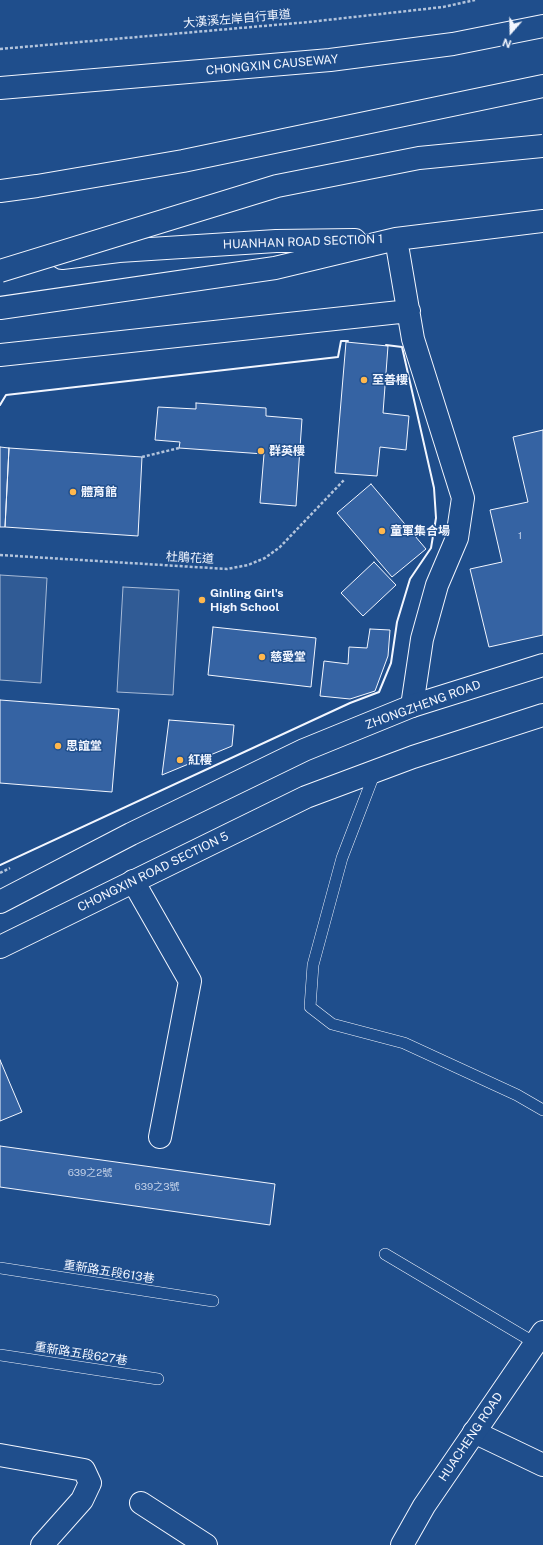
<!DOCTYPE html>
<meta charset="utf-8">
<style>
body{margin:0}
#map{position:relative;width:543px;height:1545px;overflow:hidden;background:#1f4e8c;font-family:"Public Sans",sans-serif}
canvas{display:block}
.north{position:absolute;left:491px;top:12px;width:40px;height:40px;-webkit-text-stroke:3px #1f4e8c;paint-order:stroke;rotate:200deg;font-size:11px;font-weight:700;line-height:16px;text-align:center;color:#f2f6ff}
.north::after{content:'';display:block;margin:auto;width:14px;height:18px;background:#f2f6ff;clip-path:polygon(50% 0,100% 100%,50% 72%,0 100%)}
</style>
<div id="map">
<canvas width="543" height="1545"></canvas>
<div class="north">N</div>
</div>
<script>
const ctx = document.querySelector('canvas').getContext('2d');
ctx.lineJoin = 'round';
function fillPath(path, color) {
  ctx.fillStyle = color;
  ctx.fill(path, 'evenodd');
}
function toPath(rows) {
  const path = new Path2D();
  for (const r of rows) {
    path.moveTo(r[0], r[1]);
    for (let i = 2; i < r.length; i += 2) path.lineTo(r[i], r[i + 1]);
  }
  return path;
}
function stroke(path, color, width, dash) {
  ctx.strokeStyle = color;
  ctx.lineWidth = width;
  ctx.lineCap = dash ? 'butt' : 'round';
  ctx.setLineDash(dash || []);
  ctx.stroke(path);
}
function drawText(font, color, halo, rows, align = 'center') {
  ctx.font = font + ' "Public Sans","Noto Sans TC",sans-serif';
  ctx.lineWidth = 3;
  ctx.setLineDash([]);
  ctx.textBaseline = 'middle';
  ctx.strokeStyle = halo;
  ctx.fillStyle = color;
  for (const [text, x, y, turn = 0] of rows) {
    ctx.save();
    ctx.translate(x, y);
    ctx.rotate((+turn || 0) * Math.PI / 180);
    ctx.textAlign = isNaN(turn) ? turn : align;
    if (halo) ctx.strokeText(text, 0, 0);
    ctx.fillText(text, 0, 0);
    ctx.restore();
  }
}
const built = toPath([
 [0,575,47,578,41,683,0,680,0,575],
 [123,587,179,590,173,695,117,692,123,587]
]);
fillPath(built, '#305b95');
stroke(built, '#a8bbd7', 1);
const building = toPath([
 [346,342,388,346,383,413,409,416,406,450,380,447,377,476,335,473,346,342],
 [196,403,266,408,266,416,302,419,296,506,260,503,264,454,179,448,180,442,155,440,158,407,196,409,196,403],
 [543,430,543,635,489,647,470,569,502,562,490,510,528,502,513,437,543,430],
 [0,447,9,448,5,527,0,527,0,447],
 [9,448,142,457,138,536,5,527,9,448],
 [371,484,426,549,392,577,337,513,371,484],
 [374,562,396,585,363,616,341,593,374,562],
 [213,627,316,638,311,687,208,675,213,627],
 [370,629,390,630,388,656,375,691,350,699,320,696,324,661,348,664,349,647,367,648,370,629],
 [0,700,119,709,112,792,0,783,0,700],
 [169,720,234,725,232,746,162,775,169,720],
 [0,1060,22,1112,0,1121,0,1060],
 [0,1146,275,1184,270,1225,0,1187,0,1146]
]);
fillPath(building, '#3563a3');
stroke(building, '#f2f6ff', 1);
const service = toPath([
 [375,772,342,858,313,965,310,1007,332,1024,404,1043,517,1095,543,1110],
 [385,1254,535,1343],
 [0,1268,213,1301],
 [0,1355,158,1379]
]);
const minor = toPath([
 [133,881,190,981,160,1137],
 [474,1432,543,1465],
 [0,1455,84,1470,90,1483,82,1500,42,1545],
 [141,1503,206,1545]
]);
const tertiary = toPath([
 [0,88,330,60,453,44,543,26],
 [0,191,37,186,183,161,543,86],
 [396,239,413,339,463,498,457,538,437,585,422,639,412,706],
 [62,258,119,251,276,241,355,240],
 [0,308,275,268,396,239,543,221],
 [0,355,409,311],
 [402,1545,424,1506,543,1332]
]);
const primary = toPath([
 [0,902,131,834,304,750,412,706,543,665],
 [0,947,306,797,413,757,543,715]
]);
stroke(service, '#f2f6ff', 12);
stroke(minor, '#f2f6ff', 24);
stroke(tertiary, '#f2f6ff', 24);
stroke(primary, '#f2f6ff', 24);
stroke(toPath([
 [0,49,309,22,443,7,475,0],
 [142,457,179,448],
 [0,555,227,569,248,565,265,558,280,547,344,480],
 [0,873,10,868]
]), '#b3c4dc', 2.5, [3, 2]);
stroke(service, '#1f4e8c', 11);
stroke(minor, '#1f4e8c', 22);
stroke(tertiary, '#1f4e8c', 22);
stroke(primary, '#1f4e8c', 22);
const tertiaryBridge = toPath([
 [0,271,277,186,419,158,543,146]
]);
stroke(tertiaryBridge, '#f2f6ff', 24, []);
stroke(tertiaryBridge, '#1f4e8c', 22);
stroke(toPath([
 [0,405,6,395,338,357,341,341,348,341],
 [0,865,350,703,379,692,391,663,397,622,410,579,431,548,436,518,434,488,402,347,386,345]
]), '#f2f6ff', 2);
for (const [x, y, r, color] of [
 [364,380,4,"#ffb74d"],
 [261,451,4,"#ffb74d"],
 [73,492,4,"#ffb74d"],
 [382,531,4,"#ffb74d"],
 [202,600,4,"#ffb74d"],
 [262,657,4,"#ffb74d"],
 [58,746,4,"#ffb74d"],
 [180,760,4,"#ffb74d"]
]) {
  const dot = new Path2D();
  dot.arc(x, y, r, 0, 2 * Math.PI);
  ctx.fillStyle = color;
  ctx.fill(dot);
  stroke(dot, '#1f4e8c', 1.5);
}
drawText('10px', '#c3d1e8', null, [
 ["1",520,536],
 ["639之2號",90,1173],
 ["639之3號",157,1187]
]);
drawText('12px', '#f2f6ff', '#1f4e8c', [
 ["大漢溪左岸自行車道",237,19,-5],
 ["CHONGXIN CAUSEWAY",272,65,-5],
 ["HUANHAN ROAD SECTION 1",303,242,-2],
 ["杜鵑花道",190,558,3],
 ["ZHONGZHENG ROAD",423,705,-20],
 ["CHONGXIN ROAD SECTION 5",153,872,-26],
 ["重新路五段613巷",109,1272,9],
 ["重新路五段627巷",81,1354,9],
 ["HUACHENG ROAD",471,1437,-56]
]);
drawText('bold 12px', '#f2f6ff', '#1f4e8c', [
 ["至善樓",372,380],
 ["群英樓",269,451],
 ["體育館",81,492],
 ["童軍集合場",390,531],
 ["Ginling Girl's",210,593],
 ["High School",210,607],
 ["慈愛堂",270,657],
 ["思誼堂",66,746],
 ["紅樓",188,760]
], 'left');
</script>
